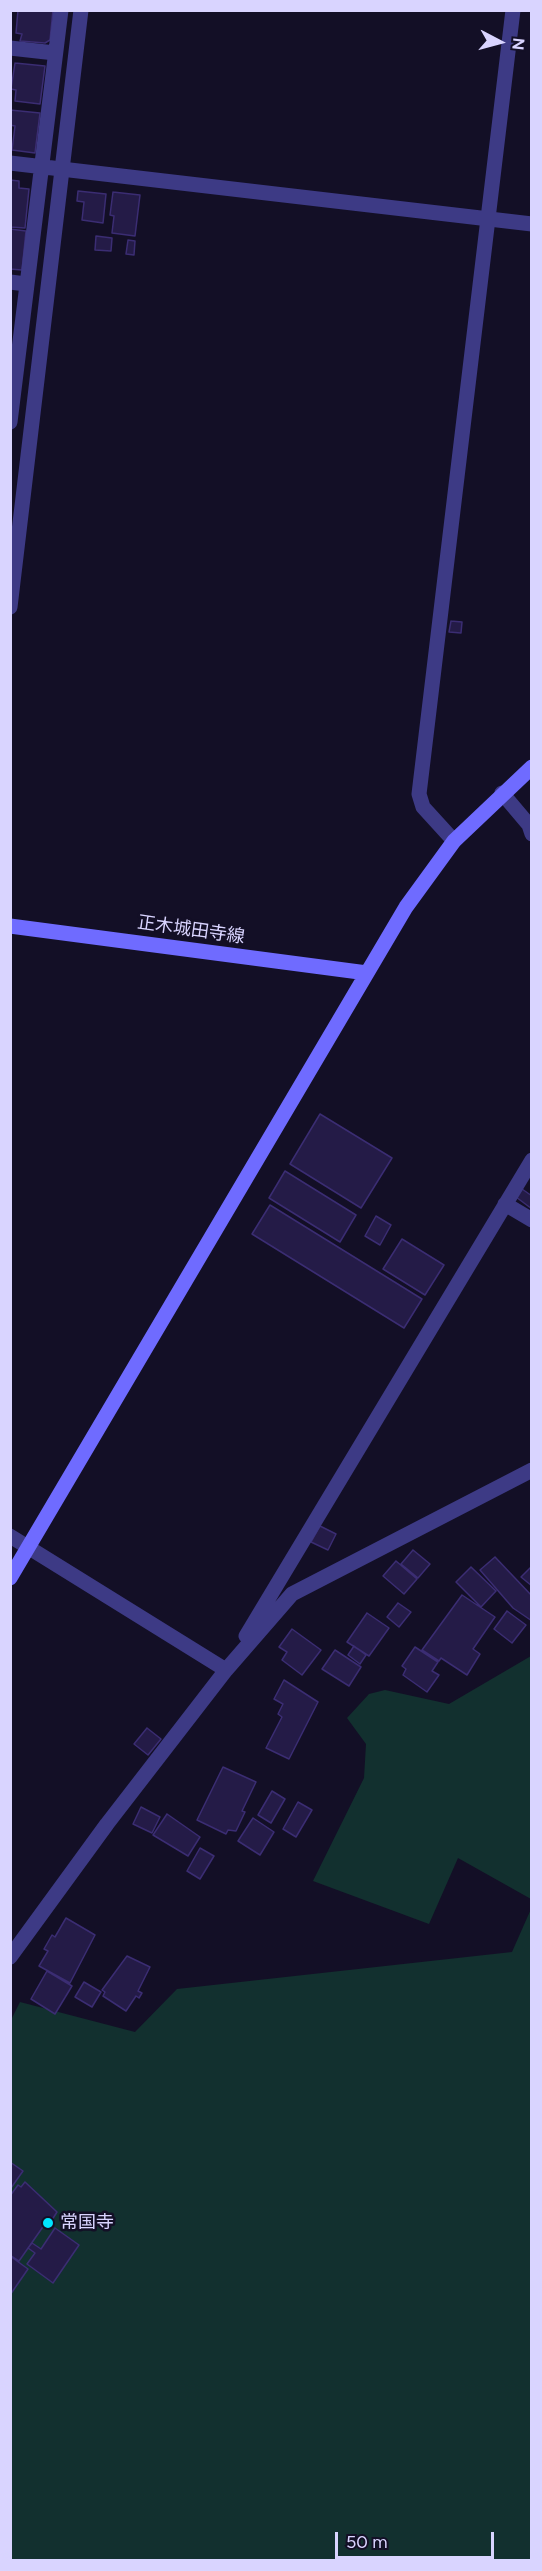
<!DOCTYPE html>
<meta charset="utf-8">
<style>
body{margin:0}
#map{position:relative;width:542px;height:2571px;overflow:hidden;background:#130f26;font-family:Figtree,sans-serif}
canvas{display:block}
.frame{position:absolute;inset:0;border:12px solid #d9d4ff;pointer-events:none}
.north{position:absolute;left:470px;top:12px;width:60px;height:60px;-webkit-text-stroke:4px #130f26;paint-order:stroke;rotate:96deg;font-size:16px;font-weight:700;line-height:24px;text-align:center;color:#d9d4ff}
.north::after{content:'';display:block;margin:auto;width:21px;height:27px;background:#d9d4ff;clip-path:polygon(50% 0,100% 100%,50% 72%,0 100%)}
.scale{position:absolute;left:335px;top:2532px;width:159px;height:27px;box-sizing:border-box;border:3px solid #d9d4ff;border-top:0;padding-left:8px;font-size:18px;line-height:21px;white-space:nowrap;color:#d9d4ff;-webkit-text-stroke:4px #130f26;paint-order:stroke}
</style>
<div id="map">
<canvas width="542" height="2571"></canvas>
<div class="frame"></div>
<div class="north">N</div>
<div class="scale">50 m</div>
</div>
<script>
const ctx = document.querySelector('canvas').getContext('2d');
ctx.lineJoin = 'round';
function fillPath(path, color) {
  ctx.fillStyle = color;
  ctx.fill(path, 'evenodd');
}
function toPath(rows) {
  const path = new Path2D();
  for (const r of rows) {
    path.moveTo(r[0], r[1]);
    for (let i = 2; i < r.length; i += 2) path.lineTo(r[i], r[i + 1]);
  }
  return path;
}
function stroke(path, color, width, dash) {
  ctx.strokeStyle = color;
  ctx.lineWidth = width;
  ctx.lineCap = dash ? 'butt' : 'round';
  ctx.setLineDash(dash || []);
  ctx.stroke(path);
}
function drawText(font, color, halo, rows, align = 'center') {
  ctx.font = font + ' Figtree,"Noto Sans JP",sans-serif';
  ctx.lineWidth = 5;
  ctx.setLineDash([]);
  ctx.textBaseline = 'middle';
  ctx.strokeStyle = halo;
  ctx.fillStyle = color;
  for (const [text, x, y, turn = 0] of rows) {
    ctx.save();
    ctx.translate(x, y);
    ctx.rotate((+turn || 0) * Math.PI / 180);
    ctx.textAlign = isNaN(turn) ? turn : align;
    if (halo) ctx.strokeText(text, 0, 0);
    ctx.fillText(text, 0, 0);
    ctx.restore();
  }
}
fillPath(toPath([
 [531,1656,531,1899,458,1858,429,1924,313,1881,364,1778,366,1744,347,1718,369,1694,385,1690,449,1704],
 [531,1909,531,2560,11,2560,11,2020,20,2002,135,2032,177,1989,512,1952]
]), '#12302f');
const building = toPath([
 [18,10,53,10,50,40,45,43,20,41,22,34,16,33,18,10],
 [15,63,45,66,40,104,15,101,16,90,11,89,15,63],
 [10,110,40,113,35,153,12,150,15,126,10,125,10,110],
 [10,180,19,181,19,188,29,189,25,228,10,227,10,180],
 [78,191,106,194,103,223,82,220,84,202,77,201,78,191],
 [113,192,140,195,135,236,112,233,114,216,110,215,113,192],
 [10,229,26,231,22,270,10,269,10,229],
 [96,236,112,238,111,251,95,250,96,236],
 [128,240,135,241,134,255,126,254,128,240],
 [451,621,462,622,461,633,449,632,451,621],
 [320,1114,392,1158,361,1208,290,1164,320,1114],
 [285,1171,356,1215,340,1242,269,1198,285,1171],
 [522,1189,532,1196,532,1209,516,1197,522,1189],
 [270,1205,422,1299,404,1328,252,1234,270,1205],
 [376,1216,391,1225,380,1245,365,1236,376,1216],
 [402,1239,444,1265,425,1295,383,1269,402,1239],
 [320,1526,336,1534,328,1550,311,1542,320,1526],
 [413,1550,430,1564,418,1578,401,1564,413,1550],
 [495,1557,532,1596,532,1621,513,1608,480,1570,495,1557],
 [396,1561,417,1579,404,1594,383,1576,396,1561],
 [532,1566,532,1586,521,1577,532,1566],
 [471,1567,496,1591,481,1607,456,1582,471,1567],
 [462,1595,495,1617,473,1649,480,1654,467,1675,441,1658,439,1661,422,1650,462,1595],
 [398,1603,411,1612,399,1627,387,1617,398,1603],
 [507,1611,526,1625,512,1643,494,1629,507,1611],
 [367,1613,389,1628,369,1656,347,1642,367,1613],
 [292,1629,321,1650,302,1675,282,1660,287,1652,279,1647,292,1629],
 [354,1646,366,1655,360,1664,348,1655,354,1646],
 [415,1647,438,1662,432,1671,439,1675,427,1692,403,1675,406,1669,402,1666,415,1647],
 [335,1650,361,1667,349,1686,322,1669,335,1650],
 [284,1680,318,1702,289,1759,266,1748,282,1717,278,1714,283,1704,274,1699,284,1680],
 [147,1728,161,1739,148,1755,134,1744,147,1728],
 [223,1767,256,1782,242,1811,245,1812,236,1831,228,1830,226,1834,197,1820,223,1767],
 [272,1791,285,1799,271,1823,258,1815,272,1791],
 [298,1802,312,1810,296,1837,283,1829,298,1802],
 [141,1807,160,1817,152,1833,133,1824,141,1807],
 [167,1814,200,1837,188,1856,153,1835,167,1814],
 [253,1818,274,1832,260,1855,238,1841,253,1818],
 [200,1848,214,1856,200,1879,187,1871,200,1848],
 [66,1918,95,1935,70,1983,39,1966,48,1951,44,1949,52,1935,55,1937,66,1918],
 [127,1956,150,1967,138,1991,142,1993,139,1998,136,1996,126,2011,103,1996,105,1992,102,1990,127,1956],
 [47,1971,72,1986,55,2014,31,1999,47,1971],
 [84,1982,101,1992,92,2007,75,1997,84,1982],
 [10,2162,23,2171,11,2188,10,2187,10,2162],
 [25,2182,57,2212,50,2223,47,2221,19,2261,10,2255,10,2196,18,2185,21,2187,25,2182],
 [55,2228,79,2245,53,2283,27,2264,35,2253,28,2248,32,2243,41,2249,55,2228],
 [10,2256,28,2269,10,2295,10,2256]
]);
fillPath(building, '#241b47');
stroke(building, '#3b2d73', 1.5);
stroke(toPath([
 [10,48,55,53],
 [10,163,532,224],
 [10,282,26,284],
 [10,422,61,10],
 [10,607,81,10],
 [502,793,529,825,532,834],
 [454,841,423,807,419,794,513,10],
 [505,1204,532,1220],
 [10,1536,226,1670],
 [246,1636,532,1160],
 [10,1957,107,1824,226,1670,292,1594,532,1470]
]), '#3d3a85', 15);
stroke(toPath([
 [10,926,367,973],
 [10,1578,406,907,454,841,532,767]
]), '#6f6bff', 15);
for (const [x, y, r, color] of [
 [48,2223,6,"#00e5ff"]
]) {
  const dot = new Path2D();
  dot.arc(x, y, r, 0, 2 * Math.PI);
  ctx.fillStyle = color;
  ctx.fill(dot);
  stroke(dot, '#130f26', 2);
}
drawText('18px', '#d9d4ff', '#130f26', [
 ["正木城田寺線",191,930,8]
]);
drawText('18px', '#d9d4ff', '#130f26', [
 ["常国寺",60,2223]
], 'left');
</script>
